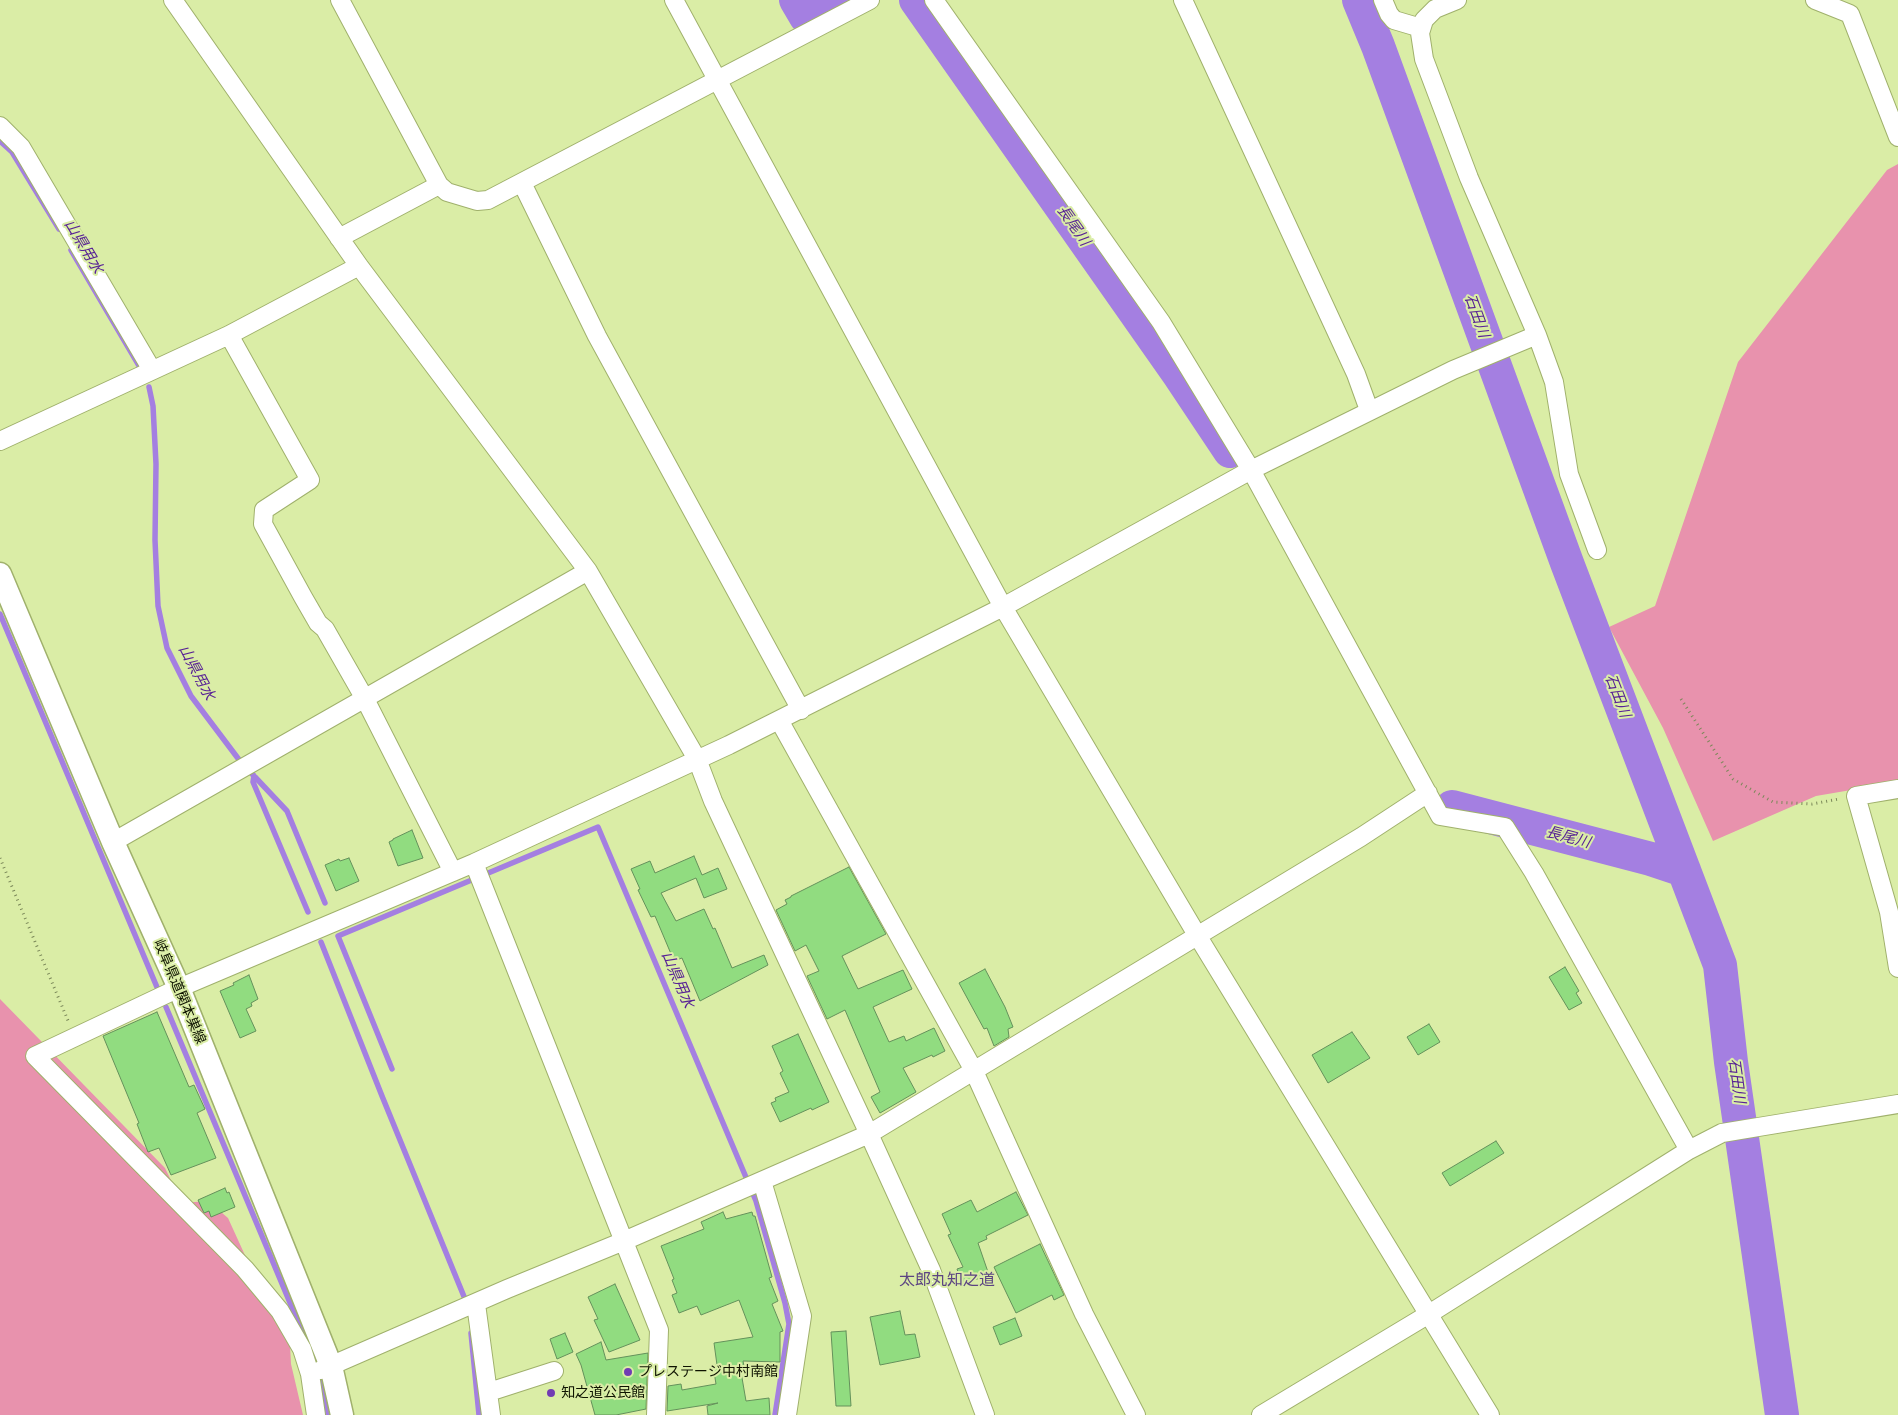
<!DOCTYPE html>
<meta charset="utf-8">
<style>
body{margin:0}
canvas{display:block;background:#daeda6}
</style>
<canvas width="1898" height="1415"></canvas>
<script>
const ctx = document.querySelector('canvas').getContext('2d');
ctx.lineJoin = 'round';
function fillPath(path, color) {
  ctx.fillStyle = color;
  ctx.fill(path, 'evenodd');
}
function toPath(rows) {
  const path = new Path2D();
  for (const r of rows) {
    path.moveTo(r[0], r[1]);
    for (let i = 2; i < r.length; i += 2) path.lineTo(r[i], r[i + 1]);
  }
  return path;
}
function stroke(path, color, width, dash) {
  ctx.strokeStyle = color;
  ctx.lineWidth = width;
  ctx.lineCap = dash ? 'butt' : 'round';
  ctx.setLineDash(dash || []);
  ctx.stroke(path);
}
function drawText(font, color, halo, rows, align = 'center') {
  ctx.font = font + ' "DejaVu Sans","Noto Sans JP",sans-serif';
  ctx.lineWidth = 4;
  ctx.setLineDash([]);
  ctx.textBaseline = 'middle';
  ctx.strokeStyle = halo;
  ctx.fillStyle = color;
  for (const [text, x, y, turn = 0] of rows) {
    ctx.save();
    ctx.translate(x, y);
    ctx.rotate((+turn || 0) * Math.PI / 180);
    ctx.textAlign = isNaN(turn) ? turn : align;
    if (halo) ctx.strokeText(text, 0, 0);
    ctx.fillText(text, 0, 0);
    ctx.restore();
  }
}
fillPath(toPath([
 [1898,164,1898,782,1816,796,1713,841,1663,728,1609,627,1655,606,1738,362,1887,170],
 [0,999,165,1168,182,1203,208,1201,228,1218,254,1275,290,1345,291,1364,303,1415,0,1415]
]), '#e892ad');
stroke(toPath([
 [0,141,12,152,59,229],
 [71,250,141,369],
 [149,387,153,406,156,464,155,540,158,606,167,648,191,696,240,761,287,811,325,903],
 [0,614,159,992],
 [254,776,253,782,308,912],
 [321,942,382,1096,465,1299],
 [166,1007,306,1341],
 [392,1069,338,936,598,827,756,1201,785,1303,789,1324,775,1415],
 [471,1333,479,1415],
 [318,1373,328,1415]
]), '#a47fe1', 5.5);
stroke(toPath([
 [796,0,806,17,839,0],
 [916,0,1180,376,1230,451],
 [1359,0,1378,46,1567,563,1720,965,1731,1062,1782,1415],
 [1452,807,1651,859,1684,870]
]), '#a47fe1', 34);
const building = toPath([
 [412,830,423,858,398,866,389,842,393,840,393,839,412,830],
 [694,856,702,875,718,868,727,889,704,898,696,878,661,893,676,921,704,909,713,929,715,928,732,968,764,955,768,965,700,1001,682,958,674,961,655,916,651,917,638,890,640,889,631,869,650,861,655,873,694,856],
 [349,858,359,881,336,891,325,865,339,859,340,861,349,858],
 [849,867,886,934,842,956,858,989,903,970,912,989,873,1007,889,1042,904,1036,906,1041,934,1028,945,1051,933,1057,932,1055,903,1068,916,1092,880,1113,871,1097,880,1092,845,1010,827,1019,807,976,819,971,806,945,795,951,776,910,787,904,785,900,791,897,791,896,849,867],
 [1565,967,1579,991,1576,993,1582,1003,1569,1010,1549,977,1565,967],
 [985,969,1005,1007,1013,1027,1008,1029,1009,1037,994,1046,987,1028,984,1029,959,983,985,969],
 [249,975,258,999,251,1003,252,1006,246,1009,256,1031,240,1038,220,991,234,985,233,983,249,975],
 [157,1012,189,1087,194,1085,205,1109,197,1113,216,1158,171,1175,159,1148,148,1152,137,1124,139,1123,103,1036,157,1012],
 [1429,1024,1440,1042,1418,1055,1407,1037,1429,1024],
 [1352,1032,1370,1058,1328,1083,1312,1055,1352,1032],
 [798,1034,829,1102,812,1110,811,1108,780,1122,771,1103,776,1101,775,1098,789,1092,780,1073,783,1071,772,1046,798,1034],
 [1496,1141,1504,1153,1450,1186,1442,1173,1496,1141],
 [225,1188,227,1193,229,1192,235,1207,211,1217,209,1211,204,1213,198,1200,225,1188],
 [1016,1192,1028,1215,986,1236,987,1239,978,1243,989,1275,962,1284,957,1269,963,1267,948,1235,951,1234,942,1214,971,1200,977,1212,1016,1192],
 [723,1212,726,1219,752,1212,753,1216,755,1216,772,1277,769,1278,778,1301,772,1304,783,1331,780,1332,780,1362,743,1361,745,1371,741,1372,746,1401,769,1398,770,1415,708,1415,707,1406,718,1403,667,1411,668,1386,681,1384,682,1390,716,1384,713,1366,717,1365,714,1343,753,1337,739,1300,701,1315,697,1306,679,1313,672,1295,677,1293,672,1280,674,1279,661,1246,704,1229,701,1222,723,1212],
 [1040,1244,1064,1295,1054,1300,1052,1295,1016,1313,994,1267,1040,1244],
 [615,1284,640,1340,609,1352,594,1320,598,1319,588,1297,615,1284],
 [900,1311,905,1335,915,1334,920,1357,880,1365,870,1317,900,1311],
 [1015,1318,1022,1336,1000,1345,993,1327,1015,1318],
 [846,1331,851,1406,836,1406,831,1332,846,1331],
 [565,1333,573,1352,557,1359,550,1339,565,1333],
 [601,1342,606,1360,648,1353,646,1409,616,1415,595,1415,581,1365,576,1354,601,1342]
]);
fillPath(building, '#91dc80');
stroke(building, '#64915b', 1);
const minor = toPath([
 [173,0,359,266,588,571,697,759,713,801,869,1134,931,1270,985,1415],
 [340,0,439,185,447,192,477,201,488,200,870,0],
 [674,0,1003,607,1197,935,1490,1415],
 [934,0,1161,322,1251,470,1440,816,1505,827,1534,873,1689,1150],
 [1183,0,1356,374,1369,410],
 [1383,0,1389,14,1394,20,1421,28],
 [1457,0,1435,9,1424,20,1420,33,1424,59,1469,178,1537,335,1554,382,1569,474,1597,550],
 [1815,0,1850,14,1898,137],
 [0,126,21,147,152,370],
 [522,183,597,336,801,710],
 [339,238,439,185],
 [229,335,310,480,264,510,263,524,303,597,318,623,325,629,365,699,453,872],
 [0,441,229,335,359,266],
 [779,720,973,1069,1084,1314,1136,1415],
 [1898,789,1856,796,1889,912,1898,968],
 [113,842,588,571],
 [474,863,659,1330,656,1415],
 [762,1181,802,1316,787,1415],
 [476,1304,491,1415],
 [321,1370,507,1289,624,1241,869,1134,1361,837,1428,793],
 [489,1392,554,1371],
 [316,1415,310,1374,302,1349,280,1311,245,1269,35,1056,179,988,474,863,729,745,1003,607,1251,470,1453,370,1537,335],
 [1261,1415,1429,1314,1689,1150,1722,1133,1898,1104]
]);
const major = toPath([
 [0,574,113,842,179,988,331,1366,342,1415]
]);
stroke(minor, '#a0b16c', 20);
stroke(major, '#a0b16c', 25);
stroke(toPath([
 [1681,699,1733,779,1773,802,1812,804,1839,799],
 [0,858,69,1023]
]), '#7b8859', 3, [1, 4]);
stroke(minor, '#fff', 18);
stroke(major, '#fff', 22);
for (const [x, y, r, color] of [
 [628,1372,5,"#713cb3"],
 [551,1393,5,"#713cb3"]
]) {
  const dot = new Path2D();
  dot.arc(x, y, r, 0, 2 * Math.PI);
  ctx.fillStyle = color;
  ctx.fill(dot);
  stroke(dot, '#daeda6', 2);
}
drawText('14px', '#0e1300', '#daeda6', [
 ["岐阜県道関本巣線",179,992,67]
]);
drawText('14px', '#0e1300', '#daeda6', [
 ["プレステージ中村南館",638,1372],
 ["知之道公民館",561,1393]
], 'left');
drawText('italic 15px', '#582295', '#daeda6', [
 ["長尾川",1073,226,55],
 ["山県用水",83,247,59],
 ["石田川",1476,316,70],
 ["山県用水",196,673,62],
 ["石田川",1617,696,69],
 ["長尾川",1568,838,15],
 ["山県用水",677,980,67],
 ["石田川",1736,1081,82]
]);
drawText('16px', '#5c4582', '#daeda6', [
 ["太郎丸知之道",947,1281]
]);
</script>
